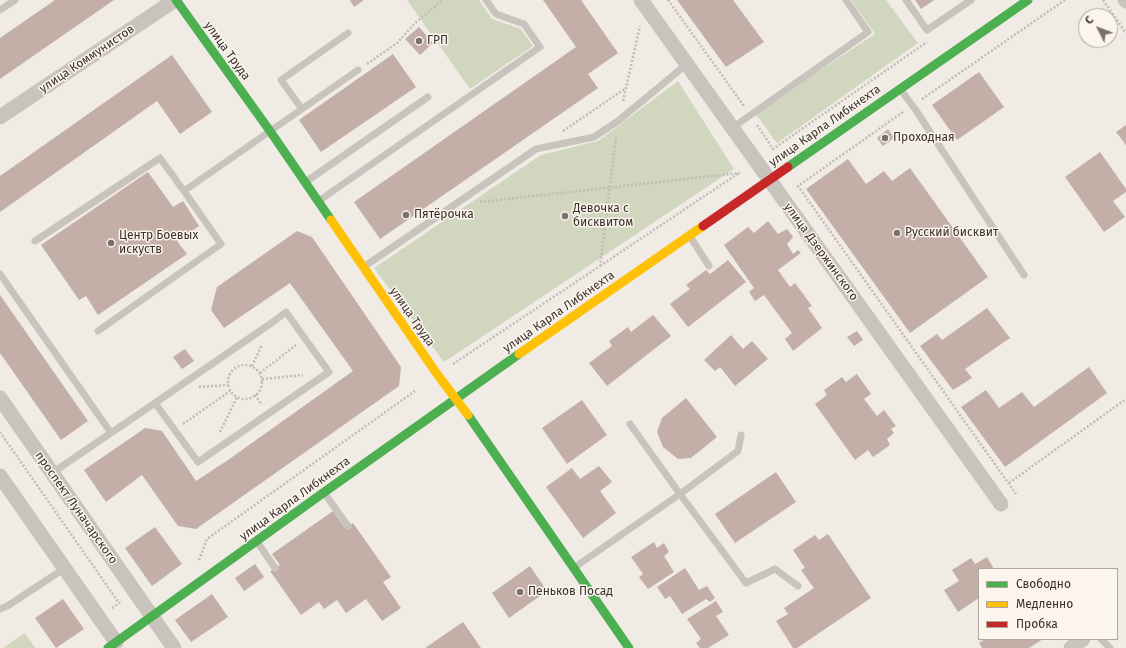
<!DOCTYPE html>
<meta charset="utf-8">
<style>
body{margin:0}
#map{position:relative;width:1126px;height:648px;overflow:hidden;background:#f0ebe5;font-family:"Fira Sans",sans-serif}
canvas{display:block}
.legend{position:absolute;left:978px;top:568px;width:140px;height:72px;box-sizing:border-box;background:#fbf5ee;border:1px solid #aea6a0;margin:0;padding:5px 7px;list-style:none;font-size:12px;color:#3b302b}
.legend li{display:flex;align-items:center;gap:8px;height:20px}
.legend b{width:20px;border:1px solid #aea6a0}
.north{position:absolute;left:1078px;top:8px;width:40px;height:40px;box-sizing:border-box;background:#fbf5ee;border:1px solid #aea6a0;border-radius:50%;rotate:312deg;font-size:11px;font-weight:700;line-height:16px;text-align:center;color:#3b302b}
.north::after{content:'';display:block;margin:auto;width:14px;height:18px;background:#7a716c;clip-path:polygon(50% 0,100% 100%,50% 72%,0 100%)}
</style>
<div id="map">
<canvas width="1126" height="648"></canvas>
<ul class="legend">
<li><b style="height:5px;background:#4caf50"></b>Свободно</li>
<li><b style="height:5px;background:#ffc107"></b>Медленно</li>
<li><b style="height:5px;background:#c62828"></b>Пробка</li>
</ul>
<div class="north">С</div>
</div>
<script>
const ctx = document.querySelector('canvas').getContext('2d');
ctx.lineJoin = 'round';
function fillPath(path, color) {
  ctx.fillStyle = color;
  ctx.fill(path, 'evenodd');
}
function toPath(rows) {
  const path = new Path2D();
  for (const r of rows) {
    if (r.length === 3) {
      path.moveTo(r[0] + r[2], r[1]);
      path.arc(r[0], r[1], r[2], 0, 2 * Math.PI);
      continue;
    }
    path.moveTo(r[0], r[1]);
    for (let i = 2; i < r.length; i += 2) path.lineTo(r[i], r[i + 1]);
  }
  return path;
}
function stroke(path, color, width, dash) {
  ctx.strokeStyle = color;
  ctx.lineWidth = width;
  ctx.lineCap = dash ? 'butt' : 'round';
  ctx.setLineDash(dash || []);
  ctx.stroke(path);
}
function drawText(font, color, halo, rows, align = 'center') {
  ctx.font = font + ' "Fira Sans",sans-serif';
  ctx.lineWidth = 3;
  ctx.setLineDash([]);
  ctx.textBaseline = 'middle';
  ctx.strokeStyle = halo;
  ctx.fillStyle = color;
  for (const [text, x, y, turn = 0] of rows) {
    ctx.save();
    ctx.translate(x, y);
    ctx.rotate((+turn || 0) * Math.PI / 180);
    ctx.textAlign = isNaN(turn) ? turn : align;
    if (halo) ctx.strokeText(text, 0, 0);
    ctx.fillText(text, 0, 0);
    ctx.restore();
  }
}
fillPath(toPath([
 [407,0,479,0,492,19,521,29,533,46,470,89],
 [851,0,886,0,918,43,777,143,755,113,875,34],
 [678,81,734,169,444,362,374,268,541,155,598,141],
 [25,633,35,648,3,648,19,637]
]), '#d1d6bf');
fillPath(toPath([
 [55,0,114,0,0,79,0,38],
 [350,0,364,0,354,7],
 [543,0,581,0,618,53,588,74,598,88,380,239,354,202,576,47],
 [677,0,733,0,764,42,726,67],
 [915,0,934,0,921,9],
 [419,27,433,43,420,55,405,39],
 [393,54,416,87,321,152,299,120],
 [172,55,212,112,180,134,157,101,0,212,0,176],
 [979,72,1004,107,957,140,932,105],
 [1126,125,1126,145,1116,132],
 [888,129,894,138,883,146,877,138],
 [1100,152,1126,189,1126,192,1113,201,1125,217,1104,232,1065,177],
 [848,159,866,184,884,171,892,181,910,168,988,277,910,333,806,189],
 [148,172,173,207,183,201,199,226,177,241,187,254,98,315,86,296,79,300,41,245],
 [768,221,778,234,787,229,793,237,787,244,793,254,798,250,801,253,778,270,790,287,795,283,812,306,808,308,822,328,793,351,785,339,792,333,764,295,755,301,749,292,754,288,724,245,748,227,754,233],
 [297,231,312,237,401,367,399,386,196,529,178,526,142,475,106,502,84,470,145,428,162,431,196,481,228,460,353,371,290,283,224,328,211,310,217,287],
 [728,260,746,282,688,327,670,304,690,289,686,285,706,270,710,274],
 [0,295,88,421,61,440,0,353],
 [987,308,1010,338,965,369,972,378,953,390,920,346,937,334,942,340],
 [653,315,671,336,607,386,589,363,612,346,609,341,628,327,631,332],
 [857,331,863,340,854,346,847,337],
 [731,335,743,349,752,341,768,359,735,386,720,367,715,371,704,360],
 [185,349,194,361,182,369,173,357],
 [1089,367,1107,393,1005,467,961,407,986,390,999,408,1022,392,1034,407],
 [857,374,871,394,864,399,877,416,884,410,896,426,891,429,894,433,887,439,890,445,873,457,868,450,855,460,815,404,827,395,824,390,842,377,846,382],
 [686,398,717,437,691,458,678,459,663,447,657,432,662,418],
 [582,400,607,435,567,464,542,428],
 [599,466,612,482,600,491,616,513,583,538,546,487,572,468,580,479],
 [776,472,796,502,735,543,715,514],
 [333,511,345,528,353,523,391,577,383,582,401,608,382,621,366,599,346,613,337,600,324,609,319,602,301,615,270,571,280,565,272,554],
 [155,527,182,564,152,586,125,548],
 [828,534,871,598,797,648,793,648,776,621,788,614,784,608,814,588,801,570,805,568,793,550,815,535,819,540],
 [654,542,657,548,664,543,669,552,664,556,674,572,648,589,639,577,643,574,631,557],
 [987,557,994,569,979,569,979,598,958,612,944,590,959,581,952,570,971,558,975,564],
 [255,564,264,577,244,591,235,578],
 [530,566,547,591,509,618,492,593],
 [685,568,699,590,707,586,715,598,710,602,706,599,682,614,670,596,665,599,657,587],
 [212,594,228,617,191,642,175,620],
 [63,599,84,629,56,648,35,618],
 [716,601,723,612,716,616,729,635,708,648,700,648,696,643,701,639,687,619],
 [463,622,481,648,425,648],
 [985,639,1043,639,1029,648,982,648,979,643]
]), '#c3afa7');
stroke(toPath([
 [668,0,744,106],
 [1103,0,1126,33],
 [367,64,397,43,415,23,443,0],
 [922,99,1065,0],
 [623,101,640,26],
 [903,112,798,186,1016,494],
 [757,125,773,149,927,42],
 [563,131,626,88],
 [480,202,740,173],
 [600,266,739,173],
 [453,364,600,266,616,137],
 [245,382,17],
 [252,366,262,345],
 [260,373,296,345],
 [262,379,303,375],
 [199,387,228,385],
 [255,395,262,405],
 [183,424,230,391],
 [0,432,119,603],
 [220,432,237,397],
 [1009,483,1126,399],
 [199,560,207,539,415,391],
 [112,608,122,601]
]), '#c2bbb6', 2.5, [2, 2]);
stroke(toPath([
 [906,0,927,30,971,0],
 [0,10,15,0],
 [901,90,915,109,1024,275],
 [302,109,281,80,348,33],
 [732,128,868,32,846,0],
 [307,181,428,97],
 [320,200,540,47,524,24,496,14,486,0],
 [691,238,709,266],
 [35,241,160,158,184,191],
 [365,266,536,149,594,137,618,121,687,64],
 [0,274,111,433],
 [98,331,221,244,184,191,358,70],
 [630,424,680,494,738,451,741,435],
 [52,473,155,403,273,322,286,312,329,372,198,462,155,403],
 [325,494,348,526],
 [258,543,275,568],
 [575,567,680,494,746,583,775,569,798,586],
 [0,609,9,605,65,568],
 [1101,639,1110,648]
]), '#c9c3be', 7);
stroke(toPath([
 [641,0,1001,504],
 [1125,0,1126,1],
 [0,117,175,0],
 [0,398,174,648],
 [0,476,116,642],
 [1071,648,1083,639]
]), '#c9c3be', 15);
stroke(toPath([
 [176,0,270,131,331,220],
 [788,167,1028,0],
 [468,415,629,648],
 [108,648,323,493,519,354]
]), '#4caf50', 9);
stroke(toPath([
 [331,220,437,374,468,415],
 [519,354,703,226]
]), '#ffc107', 9);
stroke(toPath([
 [703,226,788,167]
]), '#c62828', 9);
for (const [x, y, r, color] of [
 [419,41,4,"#7a716c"],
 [885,138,4,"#7a716c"],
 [406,215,4,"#7a716c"],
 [565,216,4,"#7a716c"],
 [897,233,4,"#7a716c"],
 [111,243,4,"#7a716c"],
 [520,592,4,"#7a716c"]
]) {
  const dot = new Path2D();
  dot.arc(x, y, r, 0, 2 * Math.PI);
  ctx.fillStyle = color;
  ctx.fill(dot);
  stroke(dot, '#fbf5ee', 1.5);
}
drawText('12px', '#3b302b', '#fbf5ee', [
 ["ГРП",427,41],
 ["Проходная",893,138],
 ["Девочка с",573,209],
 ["бисквитом",573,223],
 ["Пятёрочка",414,215],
 ["Русский бисквит",905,233],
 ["Центр Боевых",119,236],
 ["искуств",119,250],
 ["Пеньков Посад",528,592]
], 'left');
drawText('12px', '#3b302b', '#fbf5ee', [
 ["улица Труда",227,51,54],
 ["улица Коммунистов",87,59,-34],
 ["улица Карла Либкнехта",825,126,-35],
 ["улица Дзержинского",821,252,54],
 ["улица Карла Либкнехта",559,312,-35],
 ["улица Труда",412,317,55],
 ["улица Карла Либкнехта",295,499,-36],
 ["проспект Луначарского",76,508,55]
]);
</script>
